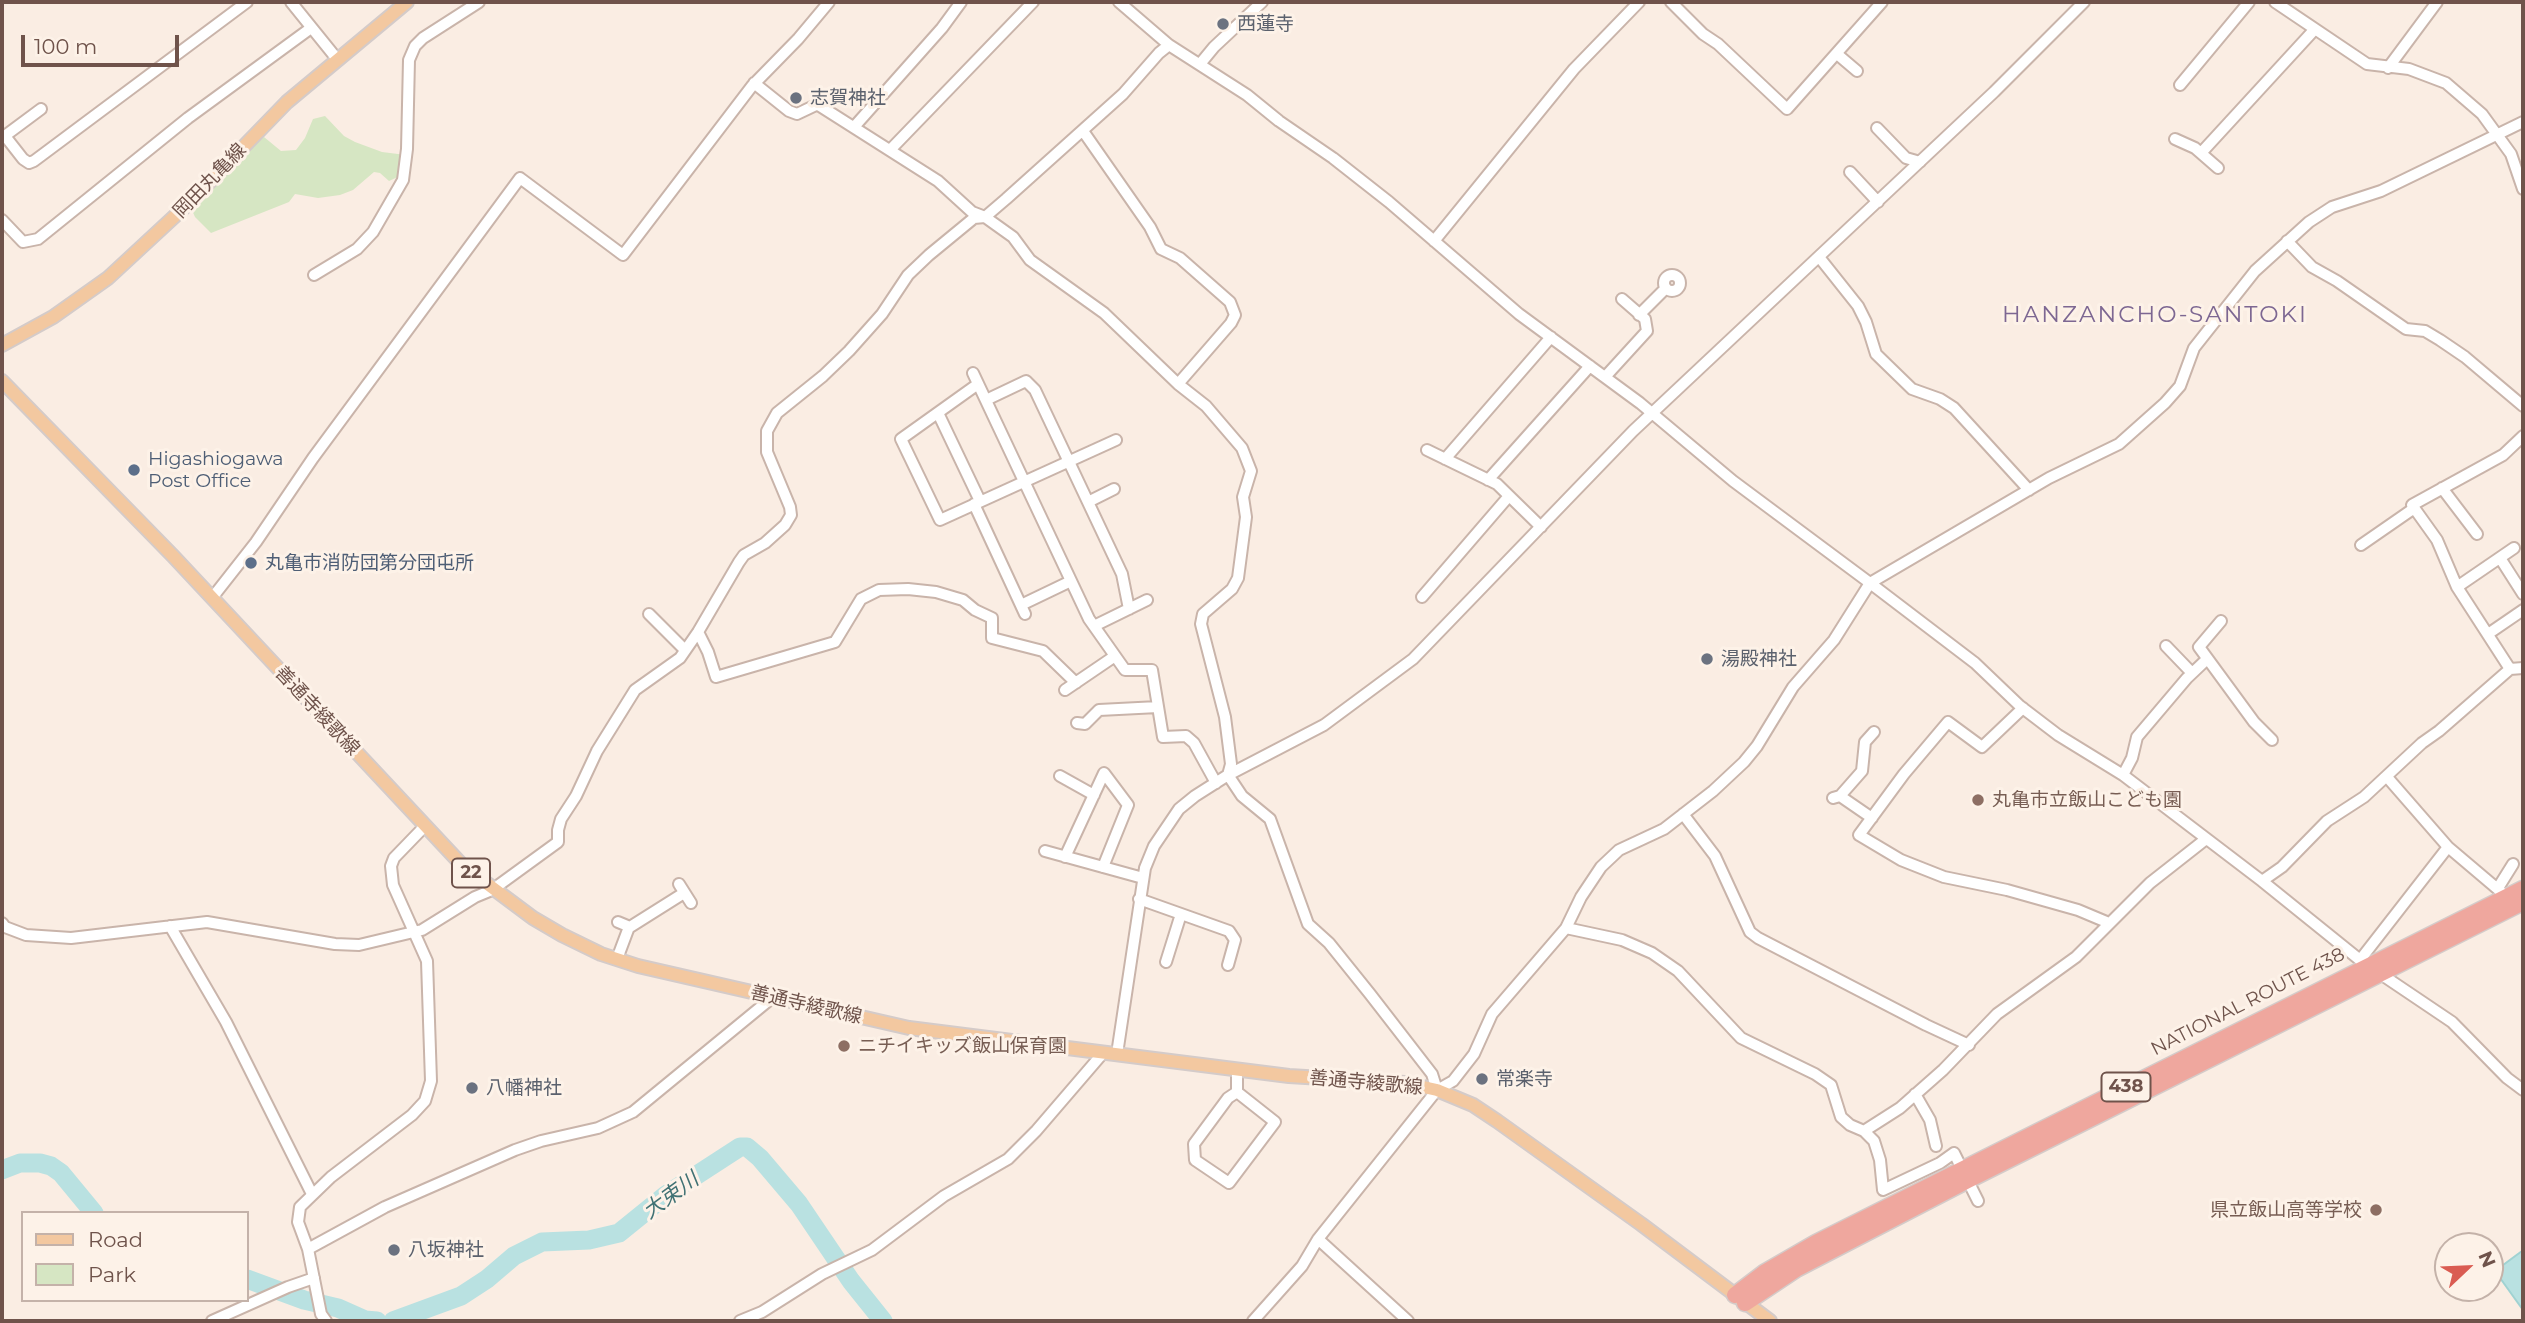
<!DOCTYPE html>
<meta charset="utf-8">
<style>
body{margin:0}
#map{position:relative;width:2525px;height:1323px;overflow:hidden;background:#faede3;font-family:Montserrat,sans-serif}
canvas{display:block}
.frame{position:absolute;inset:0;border:4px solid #6f534b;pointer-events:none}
.legend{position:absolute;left:21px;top:1211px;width:228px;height:91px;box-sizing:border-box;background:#fdf2e8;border:2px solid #c4b2a9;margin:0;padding:9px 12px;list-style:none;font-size:21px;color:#6f534b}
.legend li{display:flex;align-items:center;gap:14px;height:35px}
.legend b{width:35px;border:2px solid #c4b2a9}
.north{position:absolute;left:2434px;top:1232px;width:70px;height:70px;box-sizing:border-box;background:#fdf2e8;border:2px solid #c4b2a9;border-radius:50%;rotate:67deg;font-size:19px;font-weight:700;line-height:28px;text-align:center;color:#6f534b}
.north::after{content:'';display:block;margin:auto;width:24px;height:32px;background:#da5c52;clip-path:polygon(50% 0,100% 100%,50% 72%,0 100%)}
.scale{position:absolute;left:21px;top:35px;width:158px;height:32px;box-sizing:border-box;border:4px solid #6f534b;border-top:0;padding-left:9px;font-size:21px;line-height:24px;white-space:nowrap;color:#6f534b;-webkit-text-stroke:5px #fdf2e8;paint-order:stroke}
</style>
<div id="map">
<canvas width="2525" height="1323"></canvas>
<div class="frame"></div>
<ul class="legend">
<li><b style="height:9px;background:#f3c8a0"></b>Road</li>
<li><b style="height:19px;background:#d6e6c3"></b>Park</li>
</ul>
<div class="north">N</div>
<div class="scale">100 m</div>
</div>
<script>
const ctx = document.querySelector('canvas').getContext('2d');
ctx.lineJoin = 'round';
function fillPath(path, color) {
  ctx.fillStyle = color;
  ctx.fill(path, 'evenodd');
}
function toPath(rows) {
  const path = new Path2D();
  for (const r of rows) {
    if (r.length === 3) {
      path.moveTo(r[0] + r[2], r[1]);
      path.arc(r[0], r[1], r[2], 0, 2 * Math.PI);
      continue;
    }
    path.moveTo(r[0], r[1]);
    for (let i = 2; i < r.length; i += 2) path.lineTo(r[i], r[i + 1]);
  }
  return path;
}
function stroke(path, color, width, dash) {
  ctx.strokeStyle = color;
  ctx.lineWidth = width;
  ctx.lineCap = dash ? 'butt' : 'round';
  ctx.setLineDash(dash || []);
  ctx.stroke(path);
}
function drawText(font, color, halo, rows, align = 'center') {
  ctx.font = font + ' Montserrat,"Noto Sans JP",sans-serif';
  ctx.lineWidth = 6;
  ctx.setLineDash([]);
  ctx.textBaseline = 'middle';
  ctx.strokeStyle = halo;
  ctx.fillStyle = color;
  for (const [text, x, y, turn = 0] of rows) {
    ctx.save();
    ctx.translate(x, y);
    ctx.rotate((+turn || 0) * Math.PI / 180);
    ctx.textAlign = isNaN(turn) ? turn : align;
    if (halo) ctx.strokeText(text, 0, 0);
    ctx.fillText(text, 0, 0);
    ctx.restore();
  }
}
fillPath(toPath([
 [325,116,344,136,355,142,382,152,406,155,402,175,389,181,380,173,374,172,353,190,340,195,318,198,295,194,289,202,211,233,195,217,191,208,248,150,264,137,281,151,296,150,305,138,313,119]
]), '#d6e6c3');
const water = toPath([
 [2522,1251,2523,1253,2523,1310,2495,1271,2522,1251]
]);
fillPath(water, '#b9e1e1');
stroke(water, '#a0d2d2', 2);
stroke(toPath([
 [2,1170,20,1163,40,1163,51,1166,61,1173,94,1213],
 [247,1279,304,1300,338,1308,365,1320,377,1321],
 [393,1321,461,1296,487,1279,514,1256,542,1242,589,1240,619,1233,666,1195,740,1147,747,1147,760,1158,799,1204,851,1281,883,1321]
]), '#b9e1e1', 19);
const minor = toPath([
 [291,2,337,59],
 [1119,2,1169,45,1247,95,1279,121,1333,158,1389,202,1519,314,1640,403,1733,481,1870,583,1834,640,1793,687,1757,746,1744,762,1713,791,1664,829,1619,850,1601,867,1581,897,1566,928,1492,1014,1474,1054,1453,1081,1437,1090,1318,1239,1302,1266,1253,1321],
 [1671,2,1703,34,1718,44,1787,109,1882,2],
 [2275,2,2367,64,2409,69,2446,83,2482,114,2511,154,2523,189],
 [1837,54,1857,71],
 [1200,64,1214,47,1262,2],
 [2388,68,2437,2],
 [754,83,789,111,797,114,816,105,820,106,938,181,972,212,985,217,1013,237,1030,260,1104,313,1178,384,1206,406,1242,448,1251,471,1243,497,1246,517,1238,578,1232,589,1203,614,1201,624,1225,717,1231,764,1228,775,1242,796,1270,819,1308,924,1329,943,1370,994,1432,1074,1437,1090],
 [2180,85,2249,2],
 [2523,122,2381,191,2332,207,2309,222,2255,271,2194,348,2180,386,2165,403,2119,444,2049,478,1870,583,1975,663,2020,706,2058,735,2123,775,2262,881,2360,960,2452,1022,2507,1078,2523,1090],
 [854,127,942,28,961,2],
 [1877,128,1906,158,1920,162],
 [1083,131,1150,227,1161,249,1180,258,1230,302,1235,315,1231,323,1178,384],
 [5,136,23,159,29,163,34,161,247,2],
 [2,138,41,109],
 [2175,139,2195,148,2218,168],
 [891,149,1033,2],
 [2201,153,2315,29],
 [1850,172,1878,202],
 [2,220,23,242,38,239,188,118,311,28],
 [1434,241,1574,69,1639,2],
 [2287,241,2312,267,2337,281,2406,329,2425,331,2440,340,2465,357,2523,406],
 [1819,257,1858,306,1866,322,1876,354,1912,389,1940,399,1954,408,2029,490],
 [1672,283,8],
 [314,275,357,249,373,232,403,180,407,149,409,60,415,46,423,38,479,2],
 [1639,315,1666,288],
 [973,373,1089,619,1125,670,1152,670,1163,737,1186,736,1194,743,1216,783],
 [1605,377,1647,331,1645,319,1622,299],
 [978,384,901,439,940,520,1116,440],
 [986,400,1026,381,1035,390,1122,574,1129,609],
 [938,413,980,501],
 [1427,450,1497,484,1541,527],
 [1445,459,1551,337],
 [1488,480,1590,366],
 [2442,488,2477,534],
 [1088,502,1114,489],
 [974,504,1025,614],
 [2361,545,2413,509],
 [2500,558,2523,594],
 [2457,587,2514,548],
 [1422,597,1509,496],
 [212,598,256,542,313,458,520,178,623,255,752,86,798,39,829,2],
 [1021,605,1071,581],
 [649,614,685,650],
 [2221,621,2199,647,2254,722,2272,740],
 [1094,626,1147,600],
 [698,632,708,652,716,677,835,642,861,599,879,590,908,589,936,592,963,600,975,610,992,618,992,638,1043,651,1076,683],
 [2488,634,2523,610],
 [2166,646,2192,673],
 [2510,669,2457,587,2437,540,2412,505,2503,455,2523,436],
 [1065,690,1115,656],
 [2023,708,1982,747,1948,722,1904,774,1859,835,1901,860,1944,877,2007,890,2078,910,2109,923],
 [1077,723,1085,724,1099,710,1158,707],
 [2123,775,2132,758,2137,737,2187,678,2207,659],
 [1060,776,1094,795],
 [1840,796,1872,818],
 [1833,798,1840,796,1862,771,1865,742,1874,732],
 [1683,814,1715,856,1750,932,1758,938,1926,1025,1969,1045],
 [2448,847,2507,897],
 [1045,851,1143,878],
 [1065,857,1104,773,1128,805,1103,867],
 [2262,881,2282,867,2327,821,2364,797,2422,743,2439,731,2510,669,2523,668],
 [679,884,691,903],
 [2498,888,2513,864],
 [1139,899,1229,931,1235,940,1228,965],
 [618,922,630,927,684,893],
 [2,923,5,927,26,935,71,938,207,922,335,944,359,945,422,930,475,897,492,890,558,842,558,830,561,819,576,796,597,751,635,690,680,658,698,632,739,562,744,555,765,543,785,525,791,515,790,507,767,452,767,431,777,413,823,376,849,351,882,314,908,275,929,255,974,218,985,217,1006,199,1123,94,1159,53,1169,45],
 [170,926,226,1022,312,1194],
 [1566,928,1622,940,1652,953,1678,971,1741,1038,1815,1074,1831,1085,1841,1117,1850,1125,1864,1131,1874,1141,1880,1160,1883,1190,1940,1163,1954,1153,1978,1201],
 [617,959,629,927],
 [2360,960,2448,847,2387,777],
 [1166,962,1181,914],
 [1117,1054,1145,868,1154,846,1179,809,1195,796,1228,775,1324,725,1413,659,1633,431,1994,92,2084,2],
 [1237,1092,1275,1122,1229,1183,1195,1160,1194,1144,1228,1098,1237,1092,1237,1070],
 [1915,1094,1930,1120,1936,1146],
 [1864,1131,1900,1108,1943,1070,1997,1014,2076,957,2150,883,2206,839],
 [1318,1239,1408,1321],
 [308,1249,385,1207,515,1150,541,1141,598,1128,633,1112,773,997],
 [212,1321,288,1287,314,1278],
 [326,1321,321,1314,308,1249,298,1222,300,1207,331,1177,412,1115,425,1101,431,1081,427,961,393,885,391,866,394,858,424,827],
 [740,1321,762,1312,822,1274,872,1250,944,1196,1008,1159,1036,1131,1103,1053]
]);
const major = toPath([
 [2,345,53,317,108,278,189,203,287,102,407,2],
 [2,381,173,556,462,865,533,918,562,935,601,954,638,966,909,1028,1289,1076,1405,1083,1437,1090,1473,1105,1497,1121,1641,1224,1770,1321]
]);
const highway = toPath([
 [1735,1295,1764,1273,1816,1243,2523,889],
 [1745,1303,1796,1269,1968,1180,2523,902]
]);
stroke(minor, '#c9b4aa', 14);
stroke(major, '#d4cbc9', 16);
stroke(highway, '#d4cbc9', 19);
stroke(minor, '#fff', 10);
stroke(major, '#f3c8a0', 12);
stroke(highway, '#efa79e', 16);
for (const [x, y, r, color] of [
 [1223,24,7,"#6b7280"],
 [796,98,7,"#6b7280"],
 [134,470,7,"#5c6f8a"],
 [251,563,7,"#5c6f8a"],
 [1707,659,7,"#6b7280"],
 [1978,800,7,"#8d6e63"],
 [844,1046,7,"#8d6e63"],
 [1482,1079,7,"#6b7280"],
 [472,1088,7,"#6b7280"],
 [2376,1210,7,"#8d6e63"],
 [394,1250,7,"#6b7280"]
]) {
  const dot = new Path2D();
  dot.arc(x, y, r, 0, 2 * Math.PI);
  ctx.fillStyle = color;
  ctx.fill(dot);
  stroke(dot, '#fdf2e8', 2.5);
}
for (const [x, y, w] of [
 [471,873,38],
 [2126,1087,49]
]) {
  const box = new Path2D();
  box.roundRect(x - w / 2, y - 14.5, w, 29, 5);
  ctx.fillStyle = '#fdf2e8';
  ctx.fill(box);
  stroke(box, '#6f534b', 2);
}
drawText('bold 18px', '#6f534b', null, [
 ["22",471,873],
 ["438",2126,1087]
]);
drawText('19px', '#5b616d', '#fdf2e8', [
 ["西蓮寺",1237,24],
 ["志賀神社",810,98],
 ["湯殿神社",1721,659],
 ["常楽寺",1496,1079],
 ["八幡神社",486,1088],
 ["八坂神社",408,1250]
], 'left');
drawText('19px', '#6f534b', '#fdf2e8', [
 ["岡田丸亀線",210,181,-46],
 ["善通寺綾歌線",317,711,47],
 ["NATIONAL ROUTE 438",2248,1002,-27],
 ["善通寺綾歌線",806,1005,13],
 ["善通寺綾歌線",1366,1083,5]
]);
drawText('19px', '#4e5e75', '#fdf2e8', [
 ["Higashiogawa",148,459],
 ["Post Office",148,481],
 ["丸亀市消防団第分団屯所",265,563]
], 'left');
drawText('19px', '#785e54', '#fdf2e8', [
 ["丸亀市立飯山こども園",1992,800],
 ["ニチイキッズ飯山保育園",858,1046],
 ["県立飯山高等学校",2362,1210,"right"]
], 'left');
drawText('italic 21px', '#417274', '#fdf2e8', [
 ["大束川",671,1196,-36]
]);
ctx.letterSpacing = '2px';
drawText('23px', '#7d6792', '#fdf2e8', [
 ["HANZANCHO-SANTOKI",2155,315]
]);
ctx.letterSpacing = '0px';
</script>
